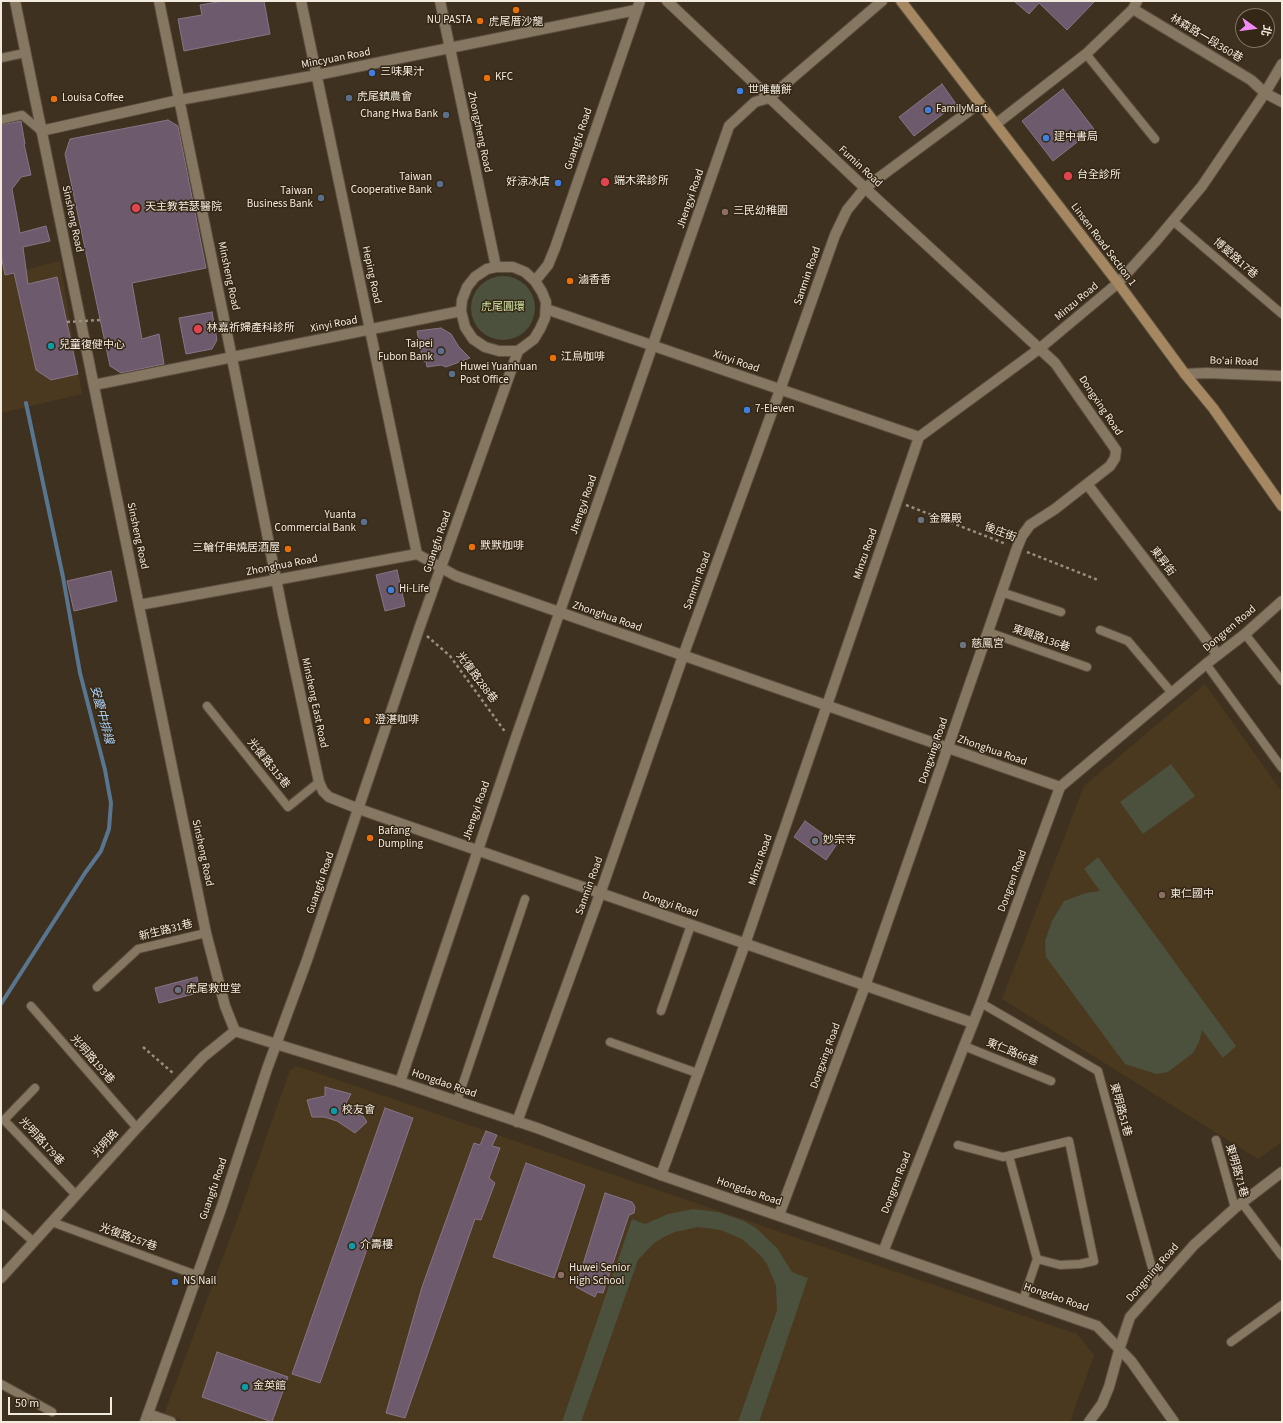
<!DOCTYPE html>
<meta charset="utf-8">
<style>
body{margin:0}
#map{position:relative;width:1283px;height:1423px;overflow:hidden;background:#3f311f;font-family:"Source Sans 3","Noto Sans TC",sans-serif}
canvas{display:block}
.frame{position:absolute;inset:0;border:2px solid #f3eade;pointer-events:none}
.north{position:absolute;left:1235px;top:8px;width:40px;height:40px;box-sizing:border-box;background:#342715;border:1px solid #807565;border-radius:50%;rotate:104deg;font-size:11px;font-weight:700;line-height:16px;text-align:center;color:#f3eade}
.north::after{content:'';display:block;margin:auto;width:14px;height:18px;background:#f18bf5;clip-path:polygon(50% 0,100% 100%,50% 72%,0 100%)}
.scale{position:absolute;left:8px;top:1397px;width:104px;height:18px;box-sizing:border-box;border:2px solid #f3eade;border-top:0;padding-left:5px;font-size:12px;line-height:14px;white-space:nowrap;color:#f3eade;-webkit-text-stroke:3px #342715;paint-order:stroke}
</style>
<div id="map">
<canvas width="1283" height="1423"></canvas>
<div class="frame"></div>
<div class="north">北</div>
<div class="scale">50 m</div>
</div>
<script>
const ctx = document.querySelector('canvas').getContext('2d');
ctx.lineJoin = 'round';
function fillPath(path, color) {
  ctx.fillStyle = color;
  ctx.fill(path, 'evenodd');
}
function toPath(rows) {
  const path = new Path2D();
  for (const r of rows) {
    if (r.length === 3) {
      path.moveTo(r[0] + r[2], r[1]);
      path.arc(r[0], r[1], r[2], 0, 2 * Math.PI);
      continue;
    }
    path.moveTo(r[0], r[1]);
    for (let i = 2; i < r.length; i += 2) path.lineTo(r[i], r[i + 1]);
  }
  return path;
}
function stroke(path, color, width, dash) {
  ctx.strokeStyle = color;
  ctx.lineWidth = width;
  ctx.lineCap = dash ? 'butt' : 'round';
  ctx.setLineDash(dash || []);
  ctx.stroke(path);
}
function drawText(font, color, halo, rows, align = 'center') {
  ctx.font = font + ' "Source Sans 3","Noto Sans TC",sans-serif';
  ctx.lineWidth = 3;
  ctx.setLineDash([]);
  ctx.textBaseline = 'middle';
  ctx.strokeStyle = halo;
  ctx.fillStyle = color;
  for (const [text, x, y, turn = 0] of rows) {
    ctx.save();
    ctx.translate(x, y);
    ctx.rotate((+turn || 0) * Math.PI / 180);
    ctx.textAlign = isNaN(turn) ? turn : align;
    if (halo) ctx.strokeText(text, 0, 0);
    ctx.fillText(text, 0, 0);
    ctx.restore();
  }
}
fillPath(toPath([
 [60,261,82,394,1,413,1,262,2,262,5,275],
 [1205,684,1282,792,1282,1142,1258,1159,1002,999,1084,786],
 [297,1066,1077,1334,1094,1355,1070,1422,187,1422,164,1414,238,1217,290,1070]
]), '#4a381f');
fillPath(toPath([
 [503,308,32],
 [1171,764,1195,796,1143,834,1120,802],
 [1098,857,1236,1046,1223,1058,1202,1030,1199,1042,1193,1053,1168,1072,1156,1074,1125,1064,1046,957,1045,941,1052,921,1064,901,1086,893,1100,891,1084,869],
 [693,1209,718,1212,744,1221,756,1228,777,1248,792,1272,808,1278,759,1422,738,1422,777,1310,776,1286,767,1264,760,1255,742,1239,721,1230,698,1227,675,1232,664,1237,654,1243,638,1260,581,1422,562,1422,632,1219,645,1224,668,1214]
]), '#4b513d');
stroke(toPath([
 [1,1004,85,873,101,851,109,829,111,803,105,770,80,673,63,577,26,403]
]), '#597691', 4);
const building = toPath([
 [223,1,264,1,270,34,184,51,178,19,202,15,200,5,223,1],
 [1014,1,1095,1,1067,30,1039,3,1029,14,1014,1],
 [942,84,956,104,914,136,899,117,942,84],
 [1063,89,1094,129,1053,161,1022,121,1063,89],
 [168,120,178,126,206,268,132,283,142,339,159,334,164,364,121,373,110,366,65,154,70,139,168,120],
 [21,121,25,144,24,144,31,175,21,177,12,189,20,233,46,226,50,241,23,247,28,284,57,277,78,374,51,380,36,370,14,273,5,275,1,255,1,125,21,121],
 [212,312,217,340,212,349,186,354,179,318,212,312],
 [441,328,451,334,459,347,470,358,446,367,441,365,427,367,426,362,423,361,417,331,441,328],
 [397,570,405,606,385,611,376,575,397,570],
 [111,571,117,601,74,611,67,581,111,571],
 [805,821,837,844,826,860,794,837,805,821],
 [197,977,201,992,159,1003,155,988,197,977],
 [325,1087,351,1094,346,1103,361,1113,367,1122,355,1133,337,1121,324,1117,312,1117,307,1100,325,1096,325,1087],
 [385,1108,413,1118,320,1383,292,1374,385,1108],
 [486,1131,497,1135,492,1146,500,1148,489,1178,495,1183,481,1220,475,1219,405,1418,386,1413,422,1287,436,1248,474,1143,480,1145,486,1131],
 [526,1163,585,1185,554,1278,493,1257,526,1163],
 [605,1193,632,1202,635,1207,634,1213,629,1215,603,1293,597,1292,595,1297,576,1287,605,1193],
 [217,1352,288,1377,272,1422,202,1397,217,1352]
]);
fillPath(building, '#6d5b6d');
stroke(building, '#877486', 1);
const service = toPath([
 [1086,54,1155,139],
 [1,58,25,53],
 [1,120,22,115,41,131],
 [1173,221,1282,314],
 [1001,592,1061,612],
 [1100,630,1128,641,1172,693],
 [988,632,1087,667],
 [1245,634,1282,681],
 [1206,664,1282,768],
 [207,706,288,807,319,782],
 [97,987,138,949,206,933],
 [981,1003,1098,1071,1157,1286],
 [31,1006,137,1128],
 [661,1011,691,925],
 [610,1042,697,1073],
 [964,1046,1051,1081],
 [35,1088,4,1120,76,1195],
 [457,1101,525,899],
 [1216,1140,1235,1208],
 [958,1145,1003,1157,1069,1141,1094,1261,1080,1264,1060,1265,1037,1259,1023,1300],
 [1009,1156,1037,1259],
 [1242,1203,1282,1256],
 [1,1213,34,1242],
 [52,1222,196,1275],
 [1231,1342,1282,1305],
 [1,1384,52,1412]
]);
const minor = toPath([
 [15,1,206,933,225,1006,235,1031,276,1044],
 [159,1,232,358,283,614,319,782,323,791,329,797,359,809,973,1023],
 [301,1,417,554],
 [440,1,496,267],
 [667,1,865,188,1055,363,1116,450,1115,458,1110,466,1055,509,1030,525,1022,536,1017,548,865,986,779,1215],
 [1133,9,1251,80,1265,93,1282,102],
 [996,124,1086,54,1133,9,1137,1],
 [41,131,179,100,317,75,636,10],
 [546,309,919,437],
 [1185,374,1207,373,1282,376],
 [94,385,461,311],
 [1087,484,1218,655],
 [139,605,417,554,456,576,1060,787],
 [400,1082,514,743,729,126,755,102,769,98,882,1],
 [517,1122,600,894,683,656,780,390,835,235,847,210,865,188,980,103],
 [661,1175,745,944,919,437,1039,349,1118,283,1156,241,1202,186,1265,93,1282,64],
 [883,1252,981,1003,1060,787,1206,664,1245,634,1282,601],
 [1,1278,137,1128,203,1057,235,1031],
 [148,1414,171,1422],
 [1089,1422,1102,1404,1109,1387,1120,1347,1130,1317,1194,1245,1235,1208,1282,1172]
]);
const tertiary = toPath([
 [496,267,513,267,525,272,535,281,542,292,546,302,545,318,540,329,534,339,518,351,499,351,485,347,473,339,465,327,461,311,462,300,467,287,475,277,487,269,496,267],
 [535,281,548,265,555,248,640,1],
 [276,1044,400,1082,537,1128,661,1175,1097,1326,1131,1361,1174,1422],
 [145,1422,222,1206,267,1069,307,960,419,629,518,351]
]);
const secondary = toPath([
 [901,1,1118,283,1185,374,1213,408,1282,506]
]);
stroke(service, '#5b4f3f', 10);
stroke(minor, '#5b4f3f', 12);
stroke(tertiary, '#5b4f3f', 12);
stroke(secondary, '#5b4f3f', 12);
stroke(toPath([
 [906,505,1006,544],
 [1027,552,1098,580],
 [427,636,450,656,506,733],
 [143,1047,174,1074]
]), '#9a8e7f', 2.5, [3, 3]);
stroke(service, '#867762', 8);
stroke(minor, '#867762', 10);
stroke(tertiary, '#867762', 10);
stroke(secondary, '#a58762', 10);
stroke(toPath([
 [67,322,100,320]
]), '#9a8e7f', 2.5, [3, 3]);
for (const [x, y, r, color] of [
 [516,10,4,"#e8710a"],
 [480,21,4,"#e8710a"],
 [372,73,4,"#3f7fe0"],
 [487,78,4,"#e8710a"],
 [740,91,4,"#3f7fe0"],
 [349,98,4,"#5c6f8a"],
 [54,99,4,"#e8710a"],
 [928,110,4,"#3f7fe0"],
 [446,115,4,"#5c6f8a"],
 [1046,138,4,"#3f7fe0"],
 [1068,176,5,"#e0444e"],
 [605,182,5,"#e0444e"],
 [558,183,4,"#3f7fe0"],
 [440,184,4,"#5c6f8a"],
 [321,198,4,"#5c6f8a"],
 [136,208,5,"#e0444e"],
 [725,212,4,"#8d6e63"],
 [570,281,4,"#e8710a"],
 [198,329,5,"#e0444e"],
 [51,346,4,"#0f9aa8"],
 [441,351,4,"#5c6f8a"],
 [553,358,4,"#e8710a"],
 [452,374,4,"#5c6f8a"],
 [747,410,4,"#3f7fe0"],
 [921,520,4,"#6b7280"],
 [364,522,4,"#5c6f8a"],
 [472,547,4,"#e8710a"],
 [288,549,4,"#e8710a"],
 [391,590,4,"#3f7fe0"],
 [963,645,4,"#6b7280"],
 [367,721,4,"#e8710a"],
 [370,838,4,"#e8710a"],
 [815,841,4,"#6b7280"],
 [1162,895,4,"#8d6e63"],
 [178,990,4,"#6b7280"],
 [334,1111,4,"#0f9aa8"],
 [352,1246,4,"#0f9aa8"],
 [561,1275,4,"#8d6e63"],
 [175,1282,4,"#3f7fe0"],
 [245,1387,4,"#0f9aa8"]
]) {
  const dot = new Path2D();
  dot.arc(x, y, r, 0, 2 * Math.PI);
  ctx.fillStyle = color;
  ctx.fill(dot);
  stroke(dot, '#342715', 1.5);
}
drawText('11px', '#f3eade', '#342715', [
 ["NU PASTA",472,21,"right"],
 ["虎尾厝沙龍",516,23,"center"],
 ["三味果汁",380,73],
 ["KFC",495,78],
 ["世唯囍餅",748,91],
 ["虎尾鎮農會",357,98],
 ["Louisa Coffee",62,99],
 ["FamilyMart",936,110],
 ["Chang Hwa Bank",438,115,"right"],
 ["建中書局",1054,138],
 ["台全診所",1077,176],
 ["Taiwan",432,178,"right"],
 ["Cooperative Bank",432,191,"right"],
 ["端木梁診所",614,182],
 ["好涼冰店",550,183,"right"],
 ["Taiwan",313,192,"right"],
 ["Business Bank",313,205,"right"],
 ["天主教若瑟醫院",145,208],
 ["三民幼稚園",733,212],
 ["滷香香",578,281],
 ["林嘉祈婦產科診所",207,329],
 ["Taipei",433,345,"right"],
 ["Fubon Bank",433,358,"right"],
 ["兒童復健中心",59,346],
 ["江鳥咖啡",561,358],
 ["Huwei Yuanhuan",460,368],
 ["Post Office",460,381],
 ["7-Eleven",755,410],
 ["Yuanta",356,516,"right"],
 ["Commercial Bank",356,529,"right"],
 ["金羅殿",929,520],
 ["默默咖啡",480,547],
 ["三輪仔串燒居酒屋",280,549,"right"],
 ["Hi-Life",399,590],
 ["慈鳳宮",971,645],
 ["澄湛咖啡",375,721],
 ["Bafang",378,832],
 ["Dumpling",378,845],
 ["妙宗寺",823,841],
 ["東仁國中",1170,895],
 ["虎尾救世堂",186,990],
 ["校友會",342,1111],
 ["介壽樓",360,1246],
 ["Huwei Senior",569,1269],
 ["High School",569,1282],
 ["NS Nail",183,1282],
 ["金英館",253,1387]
], 'left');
drawText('11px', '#f3eade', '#342715', [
 ["林森路一段360巷",1206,39,31],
 ["Mincyuan Road",336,59,-11],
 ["Zhongzheng Road",479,132,78],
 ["Guangfu Road",579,139,-71],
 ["Fumin Road",860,167,43],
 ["Jhengyi Road",691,199,-71],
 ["Sinsheng Road",72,219,78],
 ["Linsen Road Section 1",1103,245,53],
 ["博愛路17巷",1235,259,41],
 ["Heping Road",371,275,78],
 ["Minsheng Road",228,276,78],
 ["Sanmin Road",808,276,-71],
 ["Minzu Road",1077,302,-40],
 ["Xinyi Road",334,325,-11],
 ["Xinyi Road",736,362,19],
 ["Bo'ai Road",1234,362,2],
 ["Dongxing Road",1100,406,56],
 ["Jhengyi Road",584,505,-71],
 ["後庄街",1000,533,21],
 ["Sinsheng Road",137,536,78],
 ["Guangfu Road",438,542,-71],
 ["Minzu Road",866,554,-71],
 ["東昇街",1162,562,53],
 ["Zhonghua Road",282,566,-11],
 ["Sanmin Road",698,581,-70],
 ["Zhonghua Road",607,617,19],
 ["Dongren Road",1230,629,-40],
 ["東興路136巷",1041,639,19],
 ["光復路288巷",476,678,53],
 ["Minsheng East Road",314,703,78],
 ["Dongxing Road",934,751,-71],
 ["Zhonghua Road",992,751,19],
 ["光復路315巷",268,764,51],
 ["Jhengyi Road",477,811,-71],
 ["Sinsheng Road",202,853,78],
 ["Minzu Road",761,860,-71],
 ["Dongren Road",1013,881,-70],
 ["Guangfu Road",321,883,-71],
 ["Sanmin Road",590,886,-70],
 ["Dongyi Road",670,905,19],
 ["新生路31巷",166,931,-14],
 ["東仁路66巷",1012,1053,22],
 ["Dongxing Road",826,1056,-70],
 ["光明路193巷",92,1060,49],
 ["Hongdao Road",444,1084,19],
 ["東明路51巷",1120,1110,75],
 ["光明路179巷",41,1142,47],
 ["光明路",106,1144,-48],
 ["東明路71巷",1236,1171,74],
 ["Dongren Road",897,1183,-69],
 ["Guangfu Road",214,1189,-71],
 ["Hongdao Road",749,1192,19],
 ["光復路257巷",128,1238,20],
 ["Dongming Road",1153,1273,-49],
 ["Hongdao Road",1056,1298,19]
]);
drawText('11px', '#d0e2a4', '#342715', [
 ["虎尾圓環",503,308]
]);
drawText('italic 12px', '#aad0f7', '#342715', [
 ["安慶中排線",101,715,75]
]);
</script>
